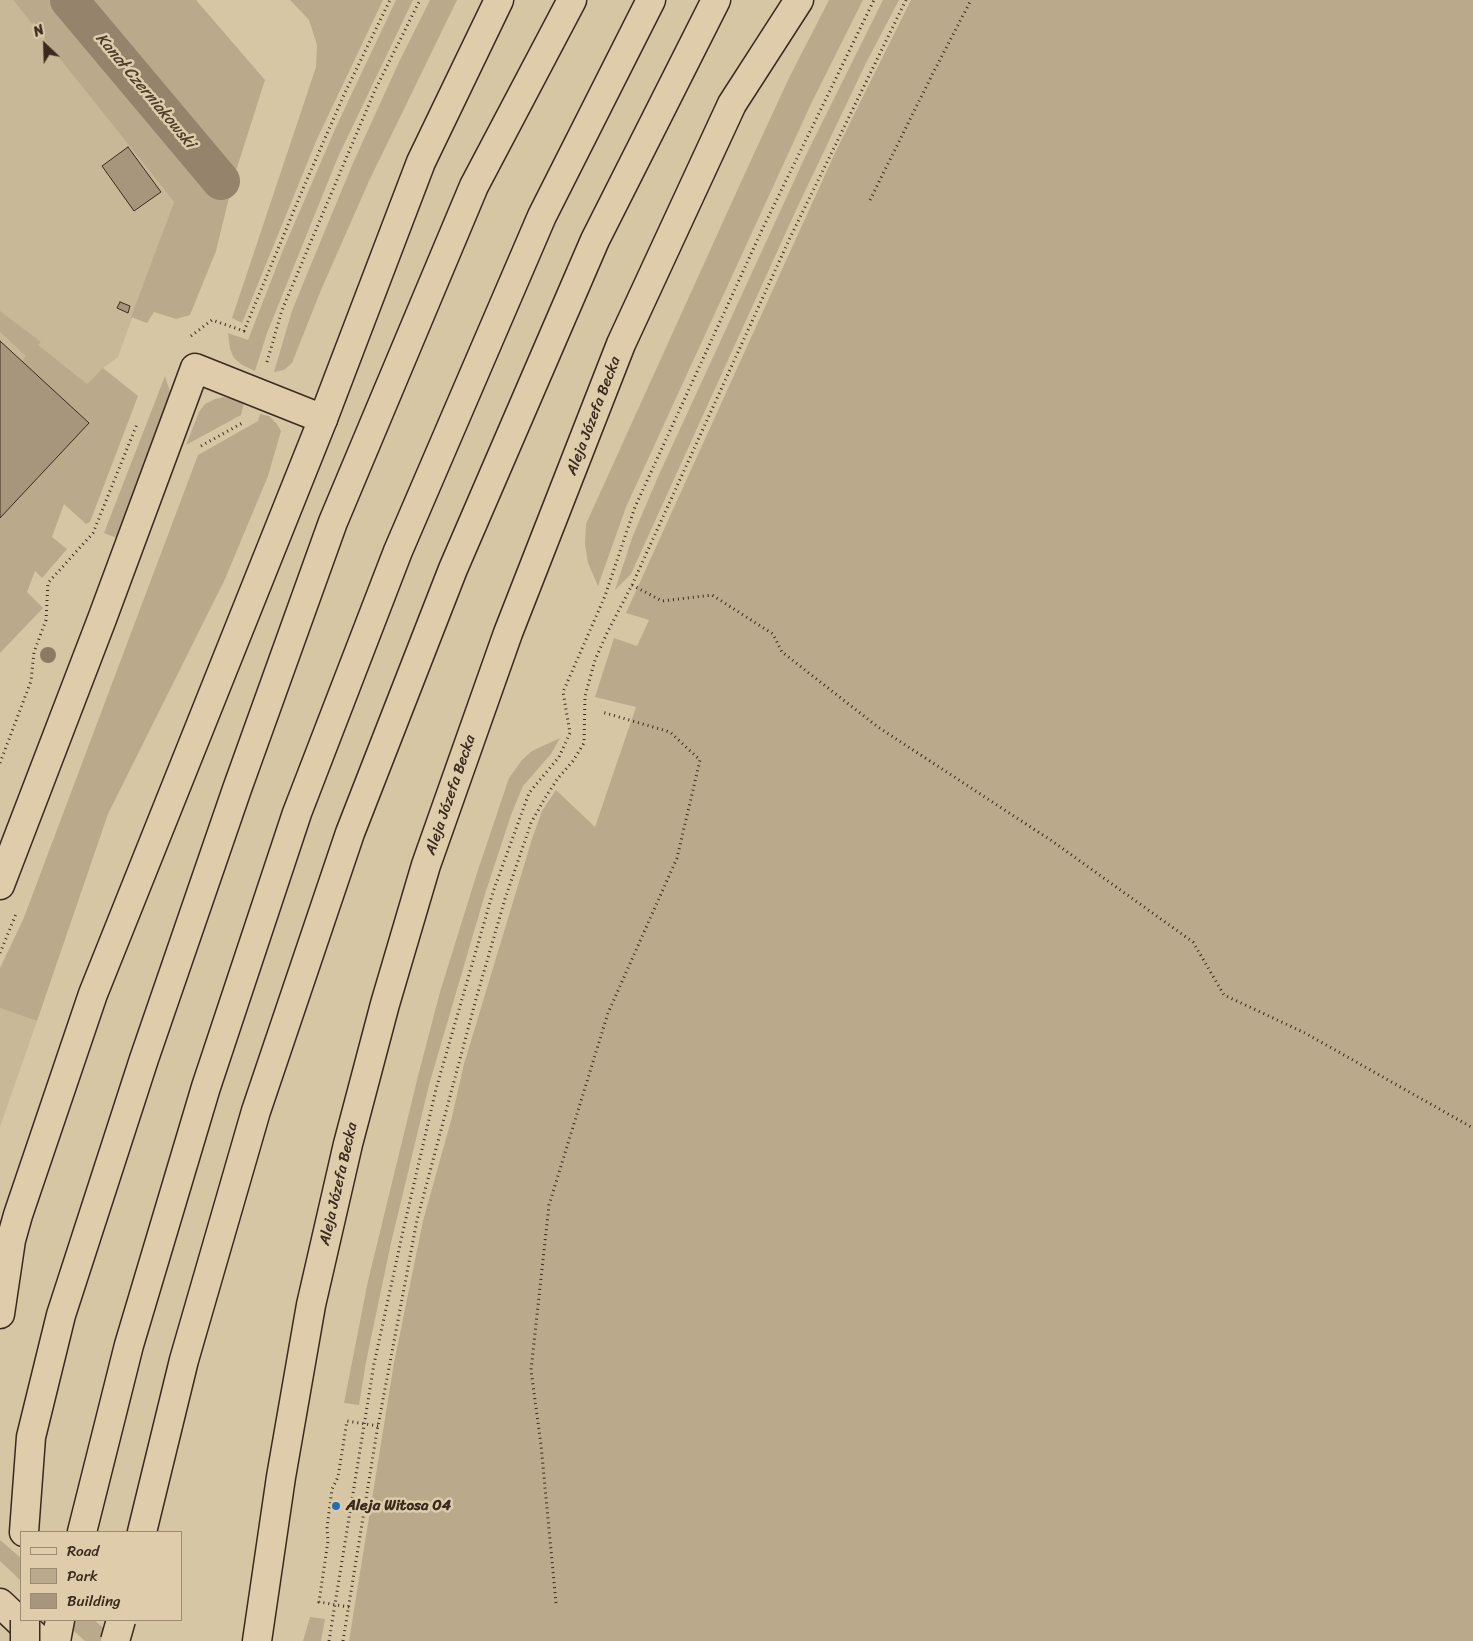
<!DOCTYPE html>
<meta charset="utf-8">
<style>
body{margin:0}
#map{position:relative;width:1473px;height:1641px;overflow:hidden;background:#d7c6a4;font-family:Sriracha,sans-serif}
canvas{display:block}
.legend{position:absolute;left:20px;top:1531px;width:162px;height:90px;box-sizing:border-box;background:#deccaa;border:1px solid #9d8b72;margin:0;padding:6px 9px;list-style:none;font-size:15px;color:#3b2a1e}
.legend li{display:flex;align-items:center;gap:10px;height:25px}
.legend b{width:25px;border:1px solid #9d8b72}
.north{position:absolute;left:20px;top:20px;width:50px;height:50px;-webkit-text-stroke:4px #deccaa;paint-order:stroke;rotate:336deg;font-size:14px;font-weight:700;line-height:20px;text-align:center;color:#3b2a1e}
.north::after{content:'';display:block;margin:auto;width:18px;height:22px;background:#3b2a1e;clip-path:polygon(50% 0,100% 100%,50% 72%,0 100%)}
</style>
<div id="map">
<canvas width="1473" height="1641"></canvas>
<ul class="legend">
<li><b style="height:6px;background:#deccaa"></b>Road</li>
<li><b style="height:14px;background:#bba98c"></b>Park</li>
<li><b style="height:14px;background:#a7967b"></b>Building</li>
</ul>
<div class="north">N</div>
</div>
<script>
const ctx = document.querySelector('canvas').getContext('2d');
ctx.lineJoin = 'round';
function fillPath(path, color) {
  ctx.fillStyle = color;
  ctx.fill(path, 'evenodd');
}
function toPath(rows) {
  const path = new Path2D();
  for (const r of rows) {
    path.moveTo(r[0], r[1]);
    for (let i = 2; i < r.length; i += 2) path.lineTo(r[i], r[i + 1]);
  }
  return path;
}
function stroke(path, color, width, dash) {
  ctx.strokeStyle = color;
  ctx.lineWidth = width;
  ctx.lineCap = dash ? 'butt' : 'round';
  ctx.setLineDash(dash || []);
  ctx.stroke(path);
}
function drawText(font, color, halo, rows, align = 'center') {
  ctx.font = font + ' Sriracha,sans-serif';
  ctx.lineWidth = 5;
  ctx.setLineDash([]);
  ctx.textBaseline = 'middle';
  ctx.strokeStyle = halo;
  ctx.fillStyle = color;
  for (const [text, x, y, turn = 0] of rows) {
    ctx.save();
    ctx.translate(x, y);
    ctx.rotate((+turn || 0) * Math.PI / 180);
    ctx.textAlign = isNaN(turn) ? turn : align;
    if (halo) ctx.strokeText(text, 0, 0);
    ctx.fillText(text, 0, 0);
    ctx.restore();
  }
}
fillPath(toPath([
 [0,0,13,0,174,202,118,357,103,368,89,423,0,518],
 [0,1008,37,1021,0,1127]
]), '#c9b898');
fillPath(toPath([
 [13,0,196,0,265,80,234,177,216,251,190,315,176,319,154,312,147,323,131,317,174,202],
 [290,0,383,0,317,139,242,323,232,318,316,67,317,45,309,20],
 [396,0,413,0,338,157,267,333,255,371,242,365,234,358,230,349,228,333,248,340,283,250,336,127],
 [430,0,457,0,369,181,321,290,292,363,284,370,274,372,292,311,307,274,353,163,399,62],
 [829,0,863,0,811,104,626,507,598,586,588,563,585,544,586,524,746,171,789,78],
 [883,0,899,0,866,63,796,210,631,574,615,590,632,538,657,479,806,155],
 [911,0,1473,0,1473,1641,349,1641,394,1363,423,1221,452,1117,464,1064,532,839,542,811,556,790,595,827,636,707,595,697,614,638,637,646,649,620,626,613,834,155],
 [0,311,41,342,38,345,87,384,103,368,138,396,90,522,86,524,64,504,52,537,67,549,42,578,35,571,27,592,43,608,0,653,0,518,22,361,26,356,0,332],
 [165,376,170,392,168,400,117,538,104,533],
 [224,397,244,403,241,415,186,445,199,412,205,404,215,399],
 [260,414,269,416,277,424,281,431,268,476,225,579,108,814,37,1021,0,1008,0,968,23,920,198,455,258,421],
 [560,738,551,754,523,786,520,793,511,815,485,894,429,1085,391,1243,366,1362,359,1405,344,1403,368,1281,418,1076,440,992,477,873,509,778,522,760,532,751],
 [0,1540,21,1558,21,1581,0,1561],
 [310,1617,325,1619,321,1641,303,1641],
 [62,1620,94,1620,119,1641,85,1641]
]), '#bba98c');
stroke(toPath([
 [69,0,221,181]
]), '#95836b', 38);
const building = toPath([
 [128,147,161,192,134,211,102,166,128,147],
 [120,302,130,306,128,313,117,308,120,302],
 [0,341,89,423,0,518,0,341]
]);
fillPath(building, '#a7967b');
stroke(building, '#3b2a1e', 1);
const minor = toPath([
 [0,885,102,619,195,368,323,419]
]);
const major = toPath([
 [0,1314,11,1240,18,1215,93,994,323,419,421,162,499,0],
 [24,1532,31,1437,61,1315,144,1059,237,789,333,522,474,186,572,0],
 [82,1532,129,1345,206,1087,297,813,398,551,542,216,651,0],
 [142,1532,184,1360,256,1111,350,833,453,569,595,240,716,0],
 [0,1603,40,1641],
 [56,1641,60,1620],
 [257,1641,281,1477,311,1305,348,1144,385,1004,426,865,508,633,621,344,732,104,799,0]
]);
stroke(minor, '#3b2a1e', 31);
stroke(major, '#3b2a1e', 31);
stroke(toPath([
 [870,200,932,75,971,0],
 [191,336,212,320,244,331,302,191,343,97,390,0],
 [267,362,282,310,375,90,420,0],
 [201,446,244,422],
 [632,585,662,601,712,595,773,634,782,652,878,727,1052,841,1193,942,1224,995,1305,1033,1473,1128],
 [0,763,31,681,34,652,46,620,48,583,93,533,137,424],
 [0,953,16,914],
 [556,1603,541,1445,531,1370,549,1205,608,1013,677,858,700,760,670,732,602,712],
 [349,1607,319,1602,328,1541,327,1528,332,1489,338,1477,347,1421,378,1426],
 [329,1641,374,1364,403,1231,436,1089,493,892,529,793,559,757,570,733,563,692,605,596,635,507,762,230,874,0],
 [343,1641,377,1431,417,1220,476,999,505,899,531,823,545,798,558,778,573,761,584,743,585,696,595,660,607,633,632,585,789,240,906,0]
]), '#3b2a1e', 3, [1, 4]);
stroke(minor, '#deccaa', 28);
stroke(major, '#deccaa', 28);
const majorBridge = toPath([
 [25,1620,25,1641],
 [115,1641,121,1620]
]);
stroke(majorBridge, '#3b2a1e', 31, []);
stroke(majorBridge, '#deccaa', 28);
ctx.fillStyle = '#8c7b63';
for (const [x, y] of [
 [48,655]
]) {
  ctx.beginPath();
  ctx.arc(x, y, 8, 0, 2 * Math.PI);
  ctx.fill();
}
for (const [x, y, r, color] of [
 [336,1506,5,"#1f6fb2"]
]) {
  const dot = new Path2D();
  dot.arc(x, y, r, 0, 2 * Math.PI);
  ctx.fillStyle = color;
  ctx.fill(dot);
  stroke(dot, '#deccaa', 2);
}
drawText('15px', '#3b2a1e', '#deccaa', [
 ["Aleja Józefa Becka",594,416,-69],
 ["Aleja Józefa Becka",451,795,-71],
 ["Aleja Józefa Becka",339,1184,-77]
]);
drawText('bold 15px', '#3b2a1e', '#deccaa', [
 ["Aleja Witosa 04",346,1506]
], 'left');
drawText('italic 16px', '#4d3c2d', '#deccaa', [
 ["Kanał Czerniakowski",145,91,50]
]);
</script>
